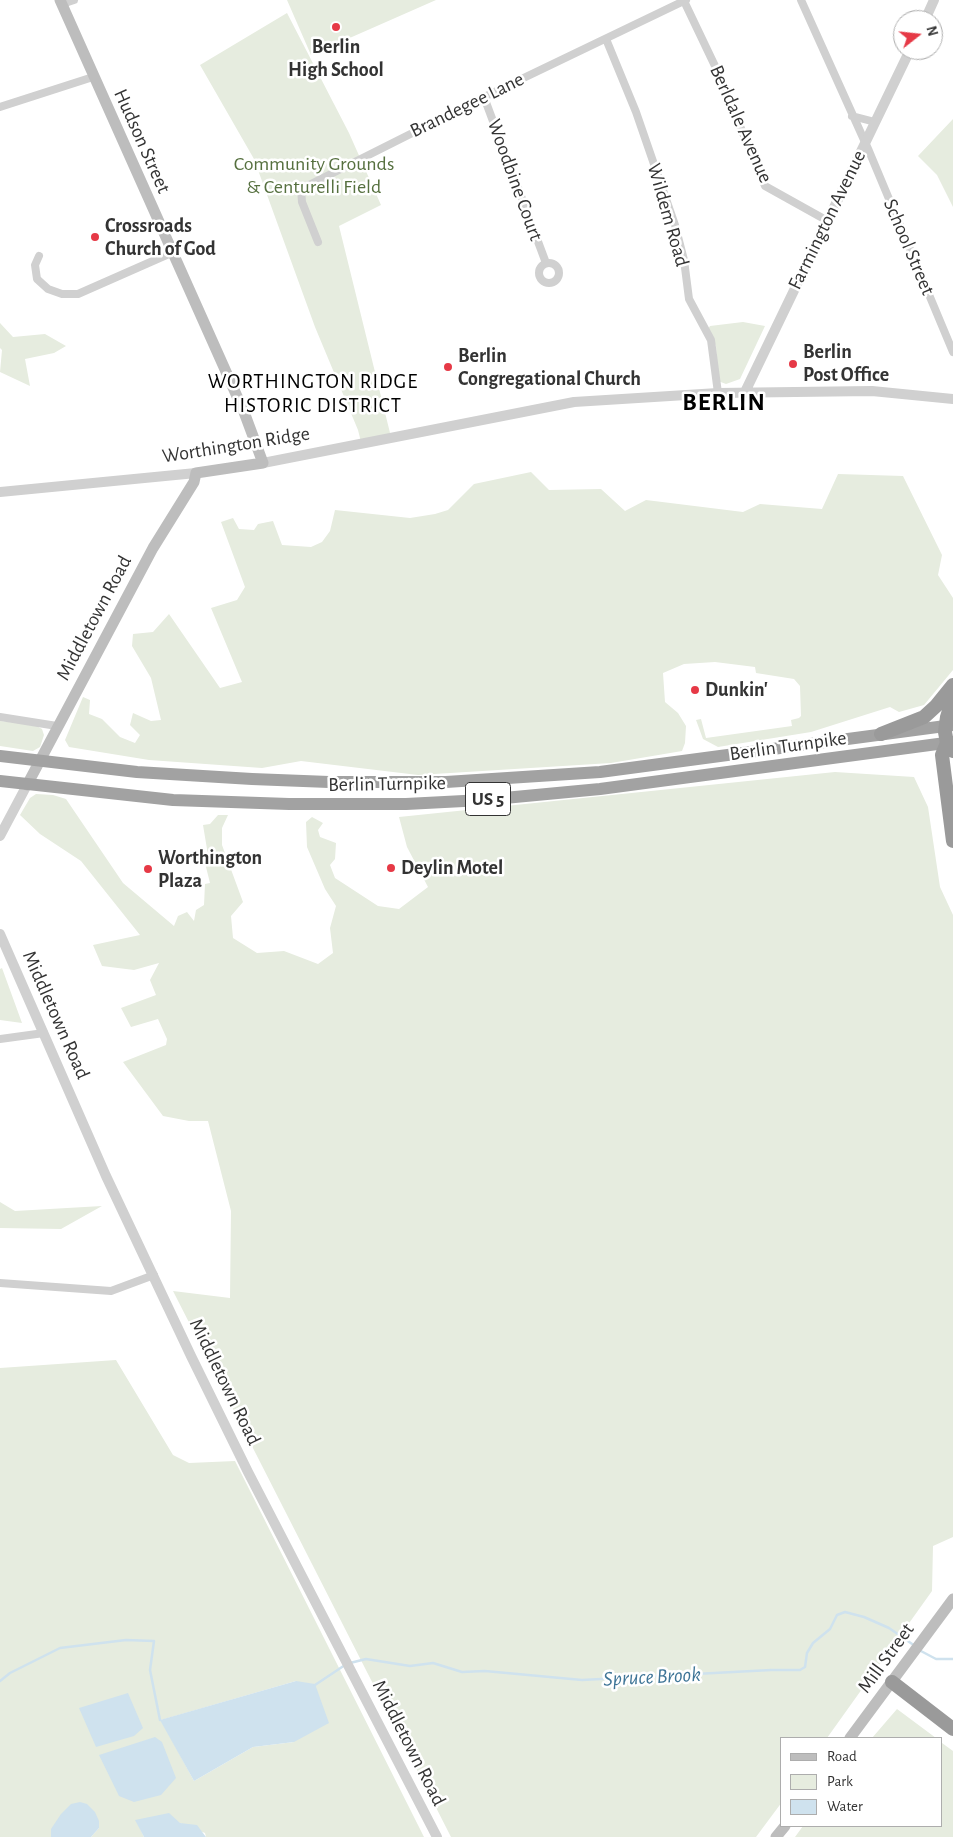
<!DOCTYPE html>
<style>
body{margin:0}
#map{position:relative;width:953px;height:1837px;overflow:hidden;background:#fff;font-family:"Alegreya Sans",sans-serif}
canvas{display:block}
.legend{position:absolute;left:780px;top:1737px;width:162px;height:90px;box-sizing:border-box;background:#fff;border:1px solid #adadad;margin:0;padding:6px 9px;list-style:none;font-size:15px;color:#333}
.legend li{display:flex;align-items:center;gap:10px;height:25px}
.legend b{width:25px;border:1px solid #adadad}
.north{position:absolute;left:893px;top:10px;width:50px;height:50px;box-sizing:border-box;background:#fff;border:1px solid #adadad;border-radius:50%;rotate:74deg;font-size:14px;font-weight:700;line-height:20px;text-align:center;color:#333}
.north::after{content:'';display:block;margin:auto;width:18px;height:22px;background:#e63946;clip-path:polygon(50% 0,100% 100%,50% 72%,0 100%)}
</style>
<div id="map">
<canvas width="953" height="1837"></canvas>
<ul class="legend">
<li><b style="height:6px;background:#bdbdbd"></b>Road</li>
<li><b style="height:14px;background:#e6ecdf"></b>Park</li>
<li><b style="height:14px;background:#cfe2ee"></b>Water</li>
</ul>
<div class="north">N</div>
</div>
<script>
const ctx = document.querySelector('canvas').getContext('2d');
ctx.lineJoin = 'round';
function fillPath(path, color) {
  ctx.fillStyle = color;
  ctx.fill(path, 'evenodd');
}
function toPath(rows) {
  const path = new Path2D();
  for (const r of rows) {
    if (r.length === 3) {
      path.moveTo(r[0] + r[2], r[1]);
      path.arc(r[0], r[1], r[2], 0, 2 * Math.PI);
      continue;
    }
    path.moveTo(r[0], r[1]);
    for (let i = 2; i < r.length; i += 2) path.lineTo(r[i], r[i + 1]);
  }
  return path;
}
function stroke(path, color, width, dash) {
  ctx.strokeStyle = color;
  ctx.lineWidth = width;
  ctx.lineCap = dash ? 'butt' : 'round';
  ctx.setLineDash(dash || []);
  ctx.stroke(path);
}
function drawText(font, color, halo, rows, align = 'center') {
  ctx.font = font + ' "Alegreya Sans",sans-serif';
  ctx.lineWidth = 5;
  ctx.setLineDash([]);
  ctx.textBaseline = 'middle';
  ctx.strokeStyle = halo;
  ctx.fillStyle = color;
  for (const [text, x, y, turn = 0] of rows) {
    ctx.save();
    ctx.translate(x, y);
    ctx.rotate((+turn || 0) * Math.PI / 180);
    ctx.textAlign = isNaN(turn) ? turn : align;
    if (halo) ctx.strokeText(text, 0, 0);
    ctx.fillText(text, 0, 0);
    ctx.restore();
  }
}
fillPath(toPath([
 [287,0,436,0,311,55],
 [287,13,349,133,381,205,339,226,392,441,362,446,358,430,315,327,254,159,200,65],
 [953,119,953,207,937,175,918,156],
 [743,322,765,326,740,379,726,384,718,381,716,346,708,329,710,326],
 [0,323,13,337,45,334,66,346,54,353,25,359,30,386,0,372,2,350,0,348],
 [531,472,549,490,601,489,625,511,646,500,743,512,760,504,822,509,838,474,903,476,942,555,938,575,953,598,953,670,924,705,899,712,890,707,811,732,718,747,703,739,696,720,701,719,706,738,792,726,791,720,799,718,801,716,800,686,794,679,756,673,755,667,715,662,684,664,663,673,665,702,678,713,686,726,685,743,682,751,611,763,418,775,301,761,262,768,149,760,69,747,65,740,83,697,90,700,89,714,102,719,120,737,135,743,140,735,130,725,133,713,151,721,161,720,151,678,132,646,133,634,153,632,169,614,220,688,242,682,211,608,237,600,245,587,221,522,233,518,239,529,254,530,258,524,273,521,282,545,311,547,322,542,330,531,335,510,410,518,435,514,448,510,474,484],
 [0,721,35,725,42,729,44,735,40,747,33,751,0,746],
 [835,772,914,777,928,807,940,887,953,915,953,1537,933,1546,932,1591,827,1738,782,1738,782,1802,756,1837,451,1837,173,1291,230,1298,231,1211,208,1121,189,1121,163,1116,123,1062,166,1045,167,1039,158,1019,131,1027,121,1008,156,995,150,980,159,963,134,970,102,966,93,945,140,935,81,861,40,834,20,815,30,798,36,794,53,795,66,799,123,883,174,926,178,916,187,912,194,921,196,910,204,905,205,884,210,883,206,867,208,855,203,825,210,824,218,815,228,815,222,828,222,845,243,902,231,916,233,938,257,953,284,951,318,964,333,953,330,928,336,906,325,889,307,847,306,822,312,817,323,823,318,830,320,837,336,843,335,859,330,865,335,878,378,906,399,909,428,887,407,847,399,817],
 [2,968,22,1023,0,1020,0,969],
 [0,1202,15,1211,102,1206,61,1229,0,1228],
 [116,1360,173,1455,189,1463,235,1461,424,1837,206,1837,205,1833,180,1823,136,1820,144,1837,91,1837,99,1828,51,1829,51,1837,0,1837,0,1368],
 [296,1681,294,1742,253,1747,194,1781,161,1720],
 [897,1709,936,1738,872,1738],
 [942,1743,953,1751,953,1837,795,1837,803,1826,942,1826]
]), '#e6ecdf');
fillPath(toPath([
 [296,1681,315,1684,329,1723,294,1742,253,1747,194,1781,160,1720],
 [128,1693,143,1728,134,1736,96,1747,79,1708],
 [155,1737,162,1742,176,1778,161,1795,134,1802,119,1796,99,1755],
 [80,1802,87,1804,95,1812,99,1821,99,1828,91,1837,51,1837,51,1829,61,1814,71,1804],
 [169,1813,180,1823,197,1825,206,1837,144,1837,135,1820]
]), '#cfe2ee');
stroke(toPath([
 [919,1650,936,1659,953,1659],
 [350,1663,366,1659,410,1666,433,1663,462,1672,485,1671,582,1680,771,1670,800,1670,805,1667,807,1653,813,1643,830,1629,837,1615,845,1612,864,1617,889,1628,915,1646],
 [0,1681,10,1673,60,1648,126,1640,154,1641,150,1670,160,1720],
 [315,1685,345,1665]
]), '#cfe2ee', 2.5);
stroke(toPath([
 [801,0,869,151,953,352],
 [684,1,715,66,765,186,826,220],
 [62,4,74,0],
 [606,39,636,112,675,225,684,260,689,299,711,340,718,393],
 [484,97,546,263],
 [0,107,93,77],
 [852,116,875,122],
 [318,242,302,202,301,189,484,97,686,0],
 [39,256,35,265,37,279,48,289,62,294,78,294,171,253],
 [549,273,10],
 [0,717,57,726],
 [0,1039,44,1033],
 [0,1283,111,1291,154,1275]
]), '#d0d0d0', 8);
stroke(toPath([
 [925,20,934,0],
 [745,392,910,50],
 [263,463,574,402,718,393,872,391,953,399],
 [0,492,196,473],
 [0,836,27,785],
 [0,934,106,1176,191,1356,248,1472,437,1837]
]), '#d0d0d0', 10);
stroke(toPath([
 [27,785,153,548,194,482,196,473,263,463,244,412,60,0],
 [850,1738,953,1599],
 [776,1837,785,1826]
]), '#bdbdbd', 11);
stroke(toPath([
 [0,756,137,772,252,779,329,782,446,782,600,772,953,725],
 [0,781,173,800,289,804,406,804,483,800,600,789,953,742]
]), '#a2a2a2', 12);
stroke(toPath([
 [953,698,947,717,945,732,947,743,953,751],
 [881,734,924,717,936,706,953,685],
 [947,743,942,755,953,841],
 [892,1682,953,1729]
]), '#9a9a9a', 14);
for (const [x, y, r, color] of [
 [336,27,5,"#e63946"],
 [95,237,5,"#e63946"],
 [793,364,5,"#e63946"],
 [448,367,5,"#e63946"],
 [695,690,5,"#e63946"],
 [391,868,5,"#e63946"],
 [148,869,5,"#e63946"]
]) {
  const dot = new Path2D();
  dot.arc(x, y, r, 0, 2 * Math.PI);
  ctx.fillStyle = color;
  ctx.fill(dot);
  stroke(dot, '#fff', 2);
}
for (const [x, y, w] of [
 [488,799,45]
]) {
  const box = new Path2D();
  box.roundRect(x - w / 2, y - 16.5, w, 33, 4);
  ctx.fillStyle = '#fff';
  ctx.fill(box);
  stroke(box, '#333', 1);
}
drawText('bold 19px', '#333', null, [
 ["US 5",488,799]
]);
drawText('bold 20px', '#333', '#fff', [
 ["Berlin",336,47,"center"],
 ["High School",336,70,"center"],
 ["Crossroads",105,226],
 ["Church of God",105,249],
 ["Berlin",803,352],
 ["Post Office",803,375],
 ["Berlin",458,356],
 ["Congregational Church",458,379],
 ["Dunkin'",705,690],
 ["Worthington",158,858],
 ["Plaza",158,881],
 ["Deylin Motel",401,868]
], 'left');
drawText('20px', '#333', '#fff', [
 ["Brandegee Lane",467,105,-26],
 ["Berldale Avenue",741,124,66],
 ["Hudson Street",142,141,66],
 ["Woodbine Court",515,180,70],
 ["Wildem Road",668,215,74],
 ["Farmington Avenue",827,220,-64],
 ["School Street",909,247,67],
 ["Worthington Ridge",236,445,-9],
 ["Middletown Road",94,618,-62],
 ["Berlin Turnpike",788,746,-8],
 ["Berlin Turnpike",387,784,-1],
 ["Middletown Road",56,1015,66],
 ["Middletown Road",225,1382,64],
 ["Mill Street",886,1658,-54],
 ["Middletown Road",409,1743,63]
]);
drawText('20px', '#56703f', '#fff', [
 ["Community Grounds",314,164],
 ["& Centurelli Field",314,187]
]);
ctx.letterSpacing = '1px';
drawText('21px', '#000', '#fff', [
 ["WORTHINGTON RIDGE",313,382],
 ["HISTORIC DISTRICT",313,406]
]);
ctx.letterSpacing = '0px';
drawText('italic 21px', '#3f7597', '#fff', [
 ["Spruce Brook",652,1677,-3]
]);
ctx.letterSpacing = '1px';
drawText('bold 25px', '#000', '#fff', [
 ["BERLIN",724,402]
]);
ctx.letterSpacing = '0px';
</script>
